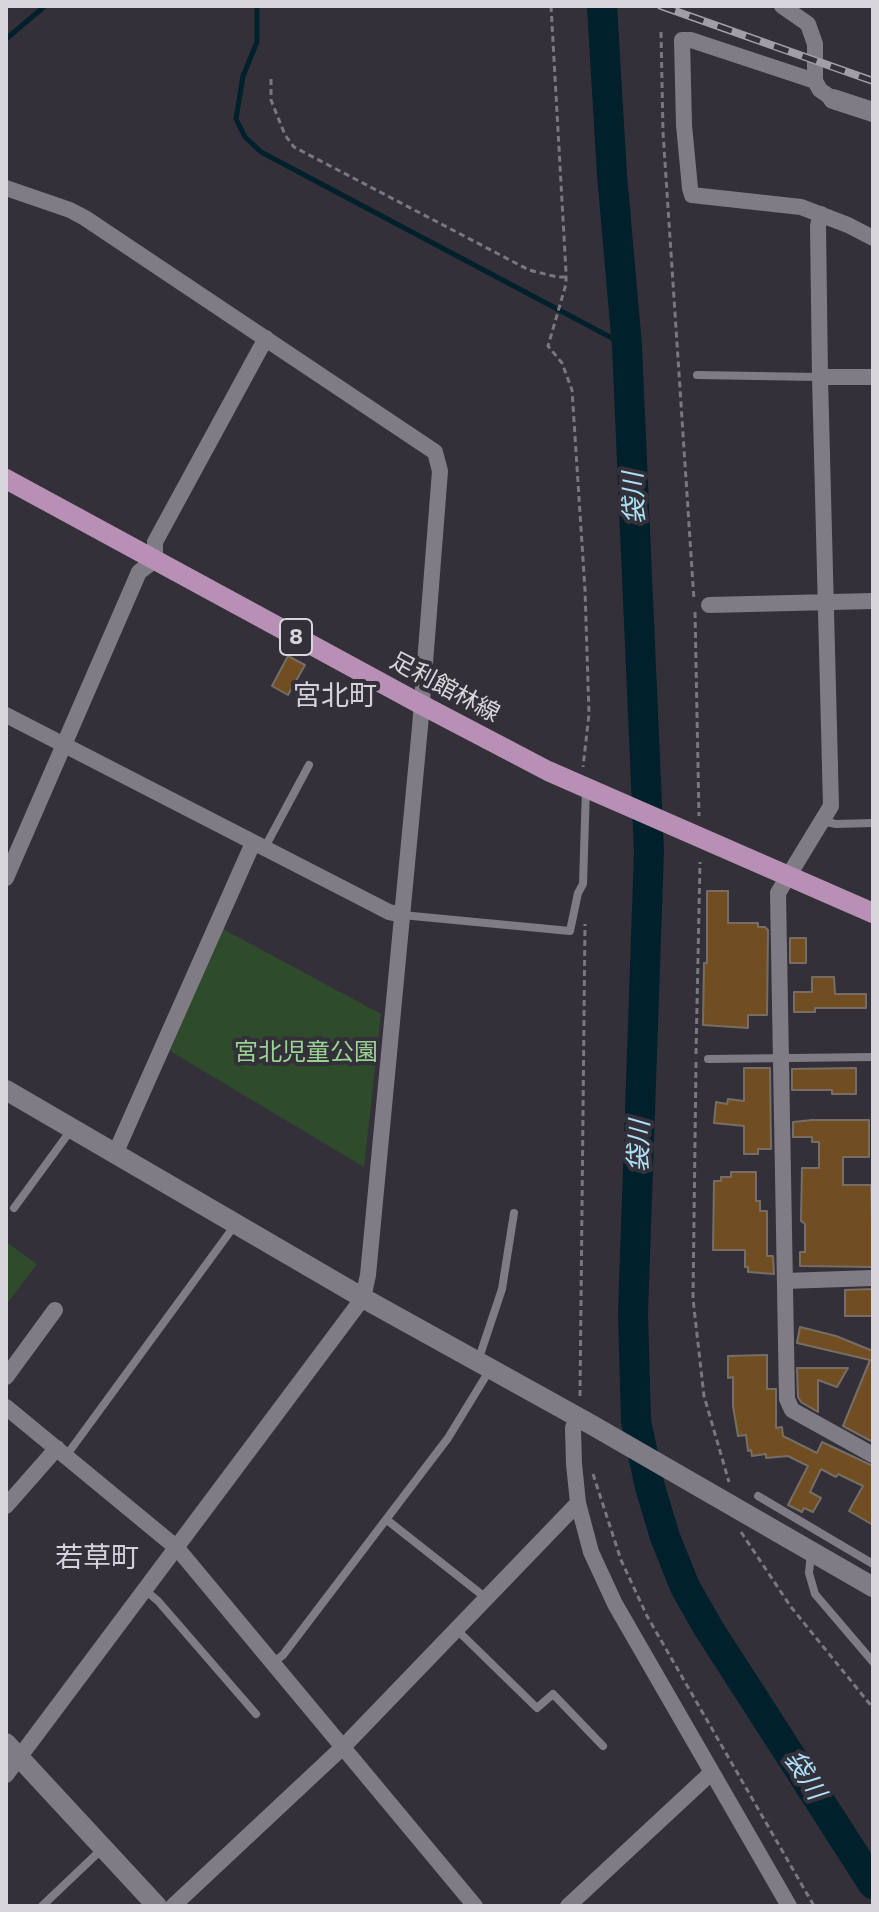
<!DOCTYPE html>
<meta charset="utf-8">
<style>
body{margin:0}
#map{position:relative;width:879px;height:1912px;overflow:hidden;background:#343039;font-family:Commissioner,sans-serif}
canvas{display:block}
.frame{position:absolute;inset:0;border:8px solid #d8d5db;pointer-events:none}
</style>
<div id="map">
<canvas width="879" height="1912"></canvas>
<div class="frame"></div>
</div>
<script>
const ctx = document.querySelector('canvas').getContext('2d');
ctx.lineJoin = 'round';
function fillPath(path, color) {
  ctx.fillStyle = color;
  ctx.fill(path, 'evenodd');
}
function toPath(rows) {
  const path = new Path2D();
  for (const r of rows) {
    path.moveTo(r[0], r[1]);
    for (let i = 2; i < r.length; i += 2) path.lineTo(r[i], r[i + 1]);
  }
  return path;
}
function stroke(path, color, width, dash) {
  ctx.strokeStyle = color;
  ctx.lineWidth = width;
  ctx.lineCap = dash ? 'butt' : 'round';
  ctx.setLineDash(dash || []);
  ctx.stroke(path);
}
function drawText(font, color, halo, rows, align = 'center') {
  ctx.font = font + ' Commissioner,"Noto Sans JP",sans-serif';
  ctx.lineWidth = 8;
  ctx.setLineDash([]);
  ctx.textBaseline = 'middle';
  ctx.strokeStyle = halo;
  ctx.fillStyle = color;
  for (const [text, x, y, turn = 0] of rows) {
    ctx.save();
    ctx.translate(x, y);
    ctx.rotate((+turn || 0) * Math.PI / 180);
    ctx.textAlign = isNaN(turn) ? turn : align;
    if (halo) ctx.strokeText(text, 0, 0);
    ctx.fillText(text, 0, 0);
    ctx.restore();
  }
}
fillPath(toPath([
 [221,928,381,1014,364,1167,170,1051],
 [6,1242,37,1264,6,1305]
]), '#2e4c2b');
stroke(toPath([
 [257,6,257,42,243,76,236,119,245,137,261,152,627,346],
 [6,39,45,6]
]), '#00202b', 5);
stroke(toPath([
 [602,6,612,175,627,346,649,851,633,1313,636,1421,650,1487,665,1537,685,1587,709,1629,873,1884]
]), '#00202b', 30);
const building = toPath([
 [288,656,305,665,288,695,272,686,288,656],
 [707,891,728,891,728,923,758,923,758,927,765,927,768,930,767,1015,748,1015,748,1028,703,1025,704,963,707,963,707,891],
 [790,938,806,938,806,963,790,963,790,938],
 [812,977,834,977,835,994,866,994,866,1008,815,1008,815,1012,794,1012,794,992,812,992,812,977],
 [744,1068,770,1068,771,1149,758,1149,758,1154,744,1154,744,1126,714,1123,716,1102,727,1104,728,1099,744,1101,744,1068],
 [856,1068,856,1094,832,1094,832,1090,792,1090,792,1069,856,1068],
 [812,1120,869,1120,869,1157,843,1157,843,1185,871,1185,873,1267,800,1266,800,1252,805,1252,805,1224,801,1221,802,1168,819,1168,819,1142,812,1142,812,1137,793,1137,793,1122,812,1120],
 [731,1172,756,1172,756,1201,760,1201,760,1211,767,1211,767,1256,773,1256,774,1274,748,1272,748,1267,745,1267,745,1250,713,1250,714,1181,721,1181,721,1177,731,1177,731,1172],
 [873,1289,873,1316,845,1316,845,1290,873,1289],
 [800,1327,836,1336,873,1351,873,1442,843,1426,870,1360,797,1343,800,1327],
 [767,1355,767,1389,776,1389,776,1428,782,1427,783,1436,817,1453,822,1442,873,1466,873,1525,849,1511,863,1486,838,1474,836,1477,821,1469,810,1492,821,1498,813,1512,804,1508,802,1512,788,1505,808,1466,788,1456,766,1458,766,1454,752,1456,751,1450,748,1451,746,1435,738,1436,733,1406,733,1377,728,1378,728,1356,767,1355],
 [797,1368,848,1368,837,1387,818,1380,818,1412,801,1402,798,1397,797,1368]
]);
fillPath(building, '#704e22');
stroke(building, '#766e65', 2);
stroke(toPath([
 [551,6,566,272,566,284,548,346,562,363,572,390,585,590,589,714,583,767],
 [661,32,663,132,694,600],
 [271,79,271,100,285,135,294,147,529,270,557,277,566,277],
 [695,612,699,816],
 [696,1054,700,862],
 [696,1062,693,1299,704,1396,729,1482],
 [580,1396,585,924],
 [593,1474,621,1560,647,1616,814,1906],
 [741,1532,791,1607,873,1708]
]), '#7a777e', 3, [6, 4]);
stroke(toPath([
 [697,375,819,377],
 [822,821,836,824,873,823],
 [264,849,309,765],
 [402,915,570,931,578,893,583,884,586,788],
 [708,1059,873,1057],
 [14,1208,71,1130],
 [478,1361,502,1289,514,1213],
 [66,1456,235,1225],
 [758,1496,873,1564],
 [387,1520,486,1598],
 [811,1553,809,1573,815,1594,873,1662],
 [145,1590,158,1601,256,1714],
 [456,1629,537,1708,553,1694,603,1746],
 [274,1662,283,1655,448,1438,489,1371],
 [42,1906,102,1849]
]), '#807c86', 8);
stroke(toPath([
 [782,6,808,24,815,44,815,81,820,90,833,99],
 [815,81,691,40,682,40,684,125,690,188,692,195,801,207,848,225,873,238],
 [6,188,70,210,85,218,435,452,440,471,420,727,368,1275,363,1298,6,1775],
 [821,214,818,226,820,377,831,806,778,893,787,1399,792,1410,873,1455],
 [820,377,873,377],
 [709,605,873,601],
 [6,715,389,912,402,915],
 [6,878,139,572,155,560,155,542,266,338],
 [115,1154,253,843],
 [785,1281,873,1278],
 [6,1377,55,1310],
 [6,1407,177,1548,475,1906],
 [577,1417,573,1428,574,1464,578,1503,591,1552,615,1604,789,1906],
 [6,1506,57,1448],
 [173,1906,344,1746,578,1503],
 [568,1906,711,1773]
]), '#807c86', 16);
stroke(toPath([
 [833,99,873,112],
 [6,1090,363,1298,592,1425,873,1587],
 [6,1743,157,1906]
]), '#807c86', 20);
stroke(toPath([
 [6,479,422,705,548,771,873,913]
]), '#b890b5', 20);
const rail = toPath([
 [661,6,873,81]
]);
stroke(rail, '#a29ea5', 8);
stroke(rail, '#343039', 5, [15]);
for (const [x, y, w] of [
 [296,637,32]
]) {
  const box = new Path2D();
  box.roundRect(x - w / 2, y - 18, w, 36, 6);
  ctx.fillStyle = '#343039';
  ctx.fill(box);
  stroke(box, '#d8d5db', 2);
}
drawText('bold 22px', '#d8d5db', null, [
 ["8",296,637]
]);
drawText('24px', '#d8d5db', '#343039', [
 ["足利館林線",445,687,28]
]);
drawText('24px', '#99d293', '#343039', [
 ["宮北児童公園",306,1052]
]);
drawText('italic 26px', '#abe1f7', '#343039', [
 ["袋川",634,498,-92],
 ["袋川",639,1146,-88],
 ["袋川",805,1775,58]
]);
drawText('28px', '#d6d0dc', '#343039', [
 ["宮北町",335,696],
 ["若草町",97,1558]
]);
</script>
